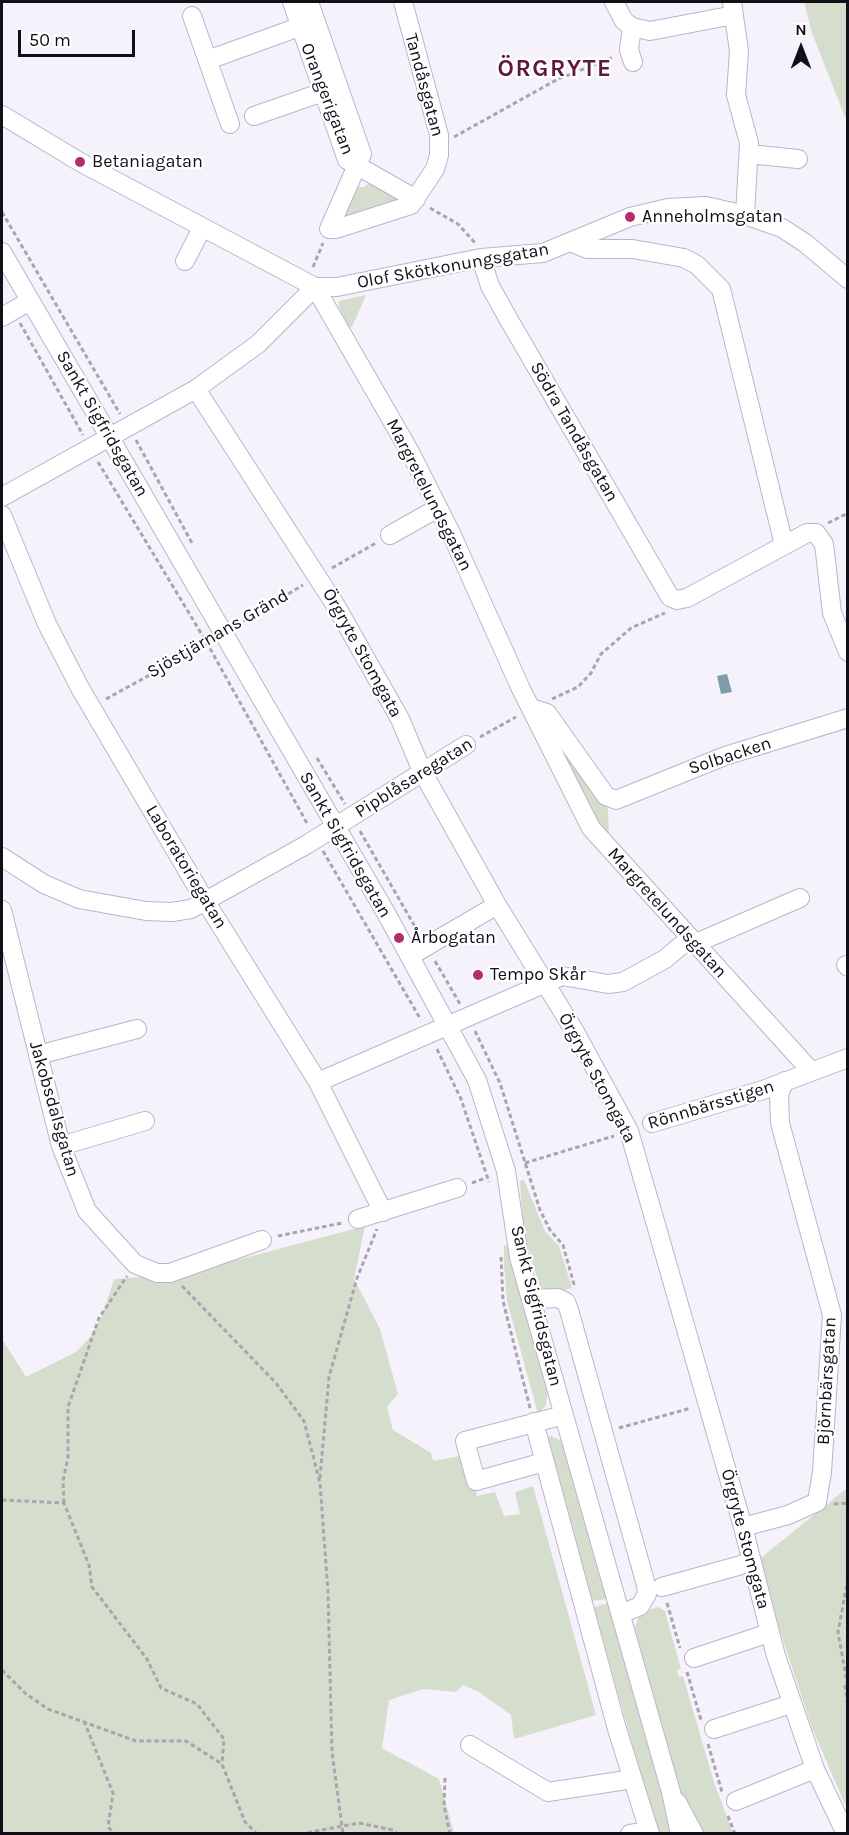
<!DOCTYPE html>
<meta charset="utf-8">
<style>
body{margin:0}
#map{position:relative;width:849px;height:1835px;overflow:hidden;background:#f5f2fc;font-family:Karla,sans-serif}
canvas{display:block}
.frame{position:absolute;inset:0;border:3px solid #130f18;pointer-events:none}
.north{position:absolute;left:771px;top:18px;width:60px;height:60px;-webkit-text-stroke:4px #fff;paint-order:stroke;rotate:0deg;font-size:16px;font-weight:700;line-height:24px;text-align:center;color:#130f18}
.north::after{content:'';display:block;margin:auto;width:21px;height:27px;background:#130f18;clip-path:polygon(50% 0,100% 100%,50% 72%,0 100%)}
.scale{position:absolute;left:18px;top:30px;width:117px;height:27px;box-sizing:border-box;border:3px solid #130f18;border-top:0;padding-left:8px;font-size:18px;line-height:21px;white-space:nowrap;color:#130f18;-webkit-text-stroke:4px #fff;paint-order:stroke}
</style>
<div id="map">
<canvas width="849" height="1835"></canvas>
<div class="frame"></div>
<div class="north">N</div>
<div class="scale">50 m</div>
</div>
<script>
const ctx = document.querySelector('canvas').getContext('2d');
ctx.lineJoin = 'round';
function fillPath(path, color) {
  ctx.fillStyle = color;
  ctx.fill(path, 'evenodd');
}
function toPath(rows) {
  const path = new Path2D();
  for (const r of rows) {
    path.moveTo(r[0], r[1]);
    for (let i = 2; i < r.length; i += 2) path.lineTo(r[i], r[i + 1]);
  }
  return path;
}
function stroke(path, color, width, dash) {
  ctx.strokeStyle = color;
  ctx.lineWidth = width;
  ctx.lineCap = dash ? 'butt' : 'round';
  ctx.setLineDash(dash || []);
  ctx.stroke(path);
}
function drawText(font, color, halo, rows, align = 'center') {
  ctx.font = font + ' Karla,sans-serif';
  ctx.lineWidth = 4.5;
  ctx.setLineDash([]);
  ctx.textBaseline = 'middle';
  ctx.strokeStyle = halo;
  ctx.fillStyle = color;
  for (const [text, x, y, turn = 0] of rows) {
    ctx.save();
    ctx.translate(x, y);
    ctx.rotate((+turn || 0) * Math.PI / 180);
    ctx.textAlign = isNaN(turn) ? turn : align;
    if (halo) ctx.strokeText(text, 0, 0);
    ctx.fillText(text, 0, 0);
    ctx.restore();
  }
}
fillPath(toPath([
 [804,2,847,2,848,115,845,117,812,33],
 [372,181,403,199,339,219,351,187,364,187],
 [366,295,352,327,349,327,339,307,339,301],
 [545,719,608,809,609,836,593,818],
 [524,1180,545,1231,559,1246,572,1288,552,1293,541,1290,524,1235,520,1181],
 [365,1226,354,1279,380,1329,398,1394,387,1407,393,1430,431,1453,433,1461,465,1455,477,1496,495,1492,504,1516,520,1514,515,1492,533,1486,596,1715,514,1739,511,1715,479,1692,463,1685,456,1692,423,1689,389,1700,382,1748,439,1779,454,1833,2,1833,2,1339,26,1377,76,1352,91,1336,102,1316,114,1279,184,1274],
 [507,1245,548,1389,546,1405,538,1414,507,1301,504,1265,504,1246],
 [551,1436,562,1441,607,1599,592,1601,555,1469,547,1438],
 [847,1488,847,1809,812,1728,757,1561],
 [609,1603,676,1833,657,1833,595,1611,594,1607],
 [658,1607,665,1611,681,1669,677,1670,679,1677,683,1676,714,1782,733,1833,698,1833,682,1796,643,1665,635,1627,640,1613]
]), '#d5decc');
fillPath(toPath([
 [727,674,732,692,721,694,717,676]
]), '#7e9eaf');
const minor = toPath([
 [292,2,347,160,416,199],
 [309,2,362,154,329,229,336,229,411,205,435,169,439,155,439,135,403,2],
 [614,2,624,21,632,27,650,31,734,15],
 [732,2,739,51,736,95,749,143,745,215],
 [192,16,230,124],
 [632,27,629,50,633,62],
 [208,60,310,23],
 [2,115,80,162,315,287,337,287,481,258,543,253,630,217,668,208,706,206,745,215,782,228,805,243,848,279],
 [254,116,323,92],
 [749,154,798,159],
 [570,242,587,249,633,249,684,258,697,265,721,289,784,545],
 [2,252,386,913,477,1080,506,1171,519,1257,671,1792,680,1834],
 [481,258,490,286,509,320,670,597,677,600,687,598,807,533,816,533,824,544,832,613,848,652],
 [185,261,202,228],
 [315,287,410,452,450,531,521,689,591,828,811,1071],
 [2,317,30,301],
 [196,389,336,606,400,719,422,771,497,905,574,1030,629,1131,743,1527,776,1656,815,1769,846,1834],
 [2,497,196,389,258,344,315,287],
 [2,515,47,624,80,688,204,899,318,1082,383,1212],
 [390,535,438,508],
 [531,708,547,713,606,796,616,800,725,756,848,718],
 [2,857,44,884,79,899,146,911,172,912,191,909,306,845,466,745],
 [2,910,61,1146,87,1211,135,1264,157,1273,170,1273,262,1240],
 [694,944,800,898],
 [410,956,497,905],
 [846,965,848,967],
 [38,1055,137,1029],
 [318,1082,562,976,608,984,623,982,665,959,689,939],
 [652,1123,763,1090,848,1058],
 [61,1146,145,1121],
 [358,1219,457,1188],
 [531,1299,558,1298,566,1302,569,1310,646,1585,647,1594,640,1606,621,1614],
 [534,1422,617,1729,650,1834],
 [544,1462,476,1481,465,1441,564,1415],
 [743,1527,788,1515,817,1502,822,1472,832,1315,780,1123,779,1094,785,1081],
 [662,1587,752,1562],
 [694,1658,769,1633],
 [714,1729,791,1704],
 [470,1745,548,1792,633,1779],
 [736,1801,815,1769],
 [677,1802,694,1834],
 [630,1834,649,1831]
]);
stroke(minor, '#bdb3cc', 20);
stroke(toPath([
 [454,137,558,79,614,57],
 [430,208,458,224,476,244],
 [2,212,120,414],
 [313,267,323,243],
 [20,323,83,435],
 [136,440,193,545],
 [98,462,207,643,308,825],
 [828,523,848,513],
 [332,568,376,543],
 [237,625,303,585],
 [106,699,208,643],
 [552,699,578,687,591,673,601,654,631,628,665,613],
 [480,737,516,717],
 [317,758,345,804],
 [360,831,418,932],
 [323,851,421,1020],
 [435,961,460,1004],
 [475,1031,500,1083,540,1210,550,1230,563,1245,575,1288],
 [437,1049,461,1099,489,1182],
 [525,1163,614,1136],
 [472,1183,488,1177],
 [278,1236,342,1223],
 [501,1257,503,1301,530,1408],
 [182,1286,276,1383,304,1421,320,1483,328,1592,332,1752,343,1834],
 [619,1428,691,1408],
 [320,1478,329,1377,357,1278,377,1229],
 [2,1500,64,1503,89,1565,92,1587,147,1659,161,1688,197,1704,224,1739,222,1764],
 [64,1503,63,1481,68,1457,68,1407,99,1318,127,1276],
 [834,1504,848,1503],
 [848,1578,838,1632,848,1688],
 [667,1603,680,1648],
 [2,1670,26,1694,48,1709,136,1741,186,1741,222,1764,245,1822,257,1834],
 [687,1672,701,1720],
 [845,1685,848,1708],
 [84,1721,113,1793,108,1827,115,1834],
 [708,1744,722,1792],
 [445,1778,444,1805,450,1834],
 [728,1816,735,1834],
 [300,1834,359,1823,393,1830,397,1834]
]), '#a8a5af', 3, [4.5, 3]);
stroke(minor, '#fff', 18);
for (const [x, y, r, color] of [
 [80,162,6,"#b42c6d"],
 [630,217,6,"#b42c6d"],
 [399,938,6,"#b42c6d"],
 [478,975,6,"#b42c6d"]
]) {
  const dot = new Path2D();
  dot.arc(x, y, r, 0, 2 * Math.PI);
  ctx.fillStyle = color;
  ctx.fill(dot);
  stroke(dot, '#fff', 2);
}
drawText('18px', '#130f18', '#fff', [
 ["Tandåsgatan",424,85,75],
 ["Orangerigatan",327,99,69],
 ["Olof Skötkonungsgatan",453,266,-10],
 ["Sankt Sigfridsgatan",102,424,60],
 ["Södra Tandåsgatan",574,432,60],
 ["Margretelundsgatan",429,495,63],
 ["Sjöstjärnans Gränd",218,634,-30],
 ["Örgryte Stomgata",362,653,61],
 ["Solbacken",730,756,-18],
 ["Pipblåsaregatan",414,778,-32],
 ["Sankt Sigfridsgatan",345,845,60],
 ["Laboratoriegatan",186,867,59],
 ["Margretelundsgatan",667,913,48],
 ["Örgryte Stomgata",597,1078,62],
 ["Rönnbärsstigen",711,1105,-17],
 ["Jakobsdalsgatan",54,1109,74],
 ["Sankt Sigfridsgatan",536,1306,76],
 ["Björnbärsgatan",827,1381,-87],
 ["Örgryte Stomgata",745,1539,75]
]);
drawText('18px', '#130f18', '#fff', [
 ["Betaniagatan",92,162],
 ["Anneholmsgatan",642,217],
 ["Årbogatan",411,938],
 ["Tempo Skår",490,975]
], 'left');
ctx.letterSpacing = '1.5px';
drawText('bold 24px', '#5c1a37', '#fff', [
 ["ÖRGRYTE",555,69]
]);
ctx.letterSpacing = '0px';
</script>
